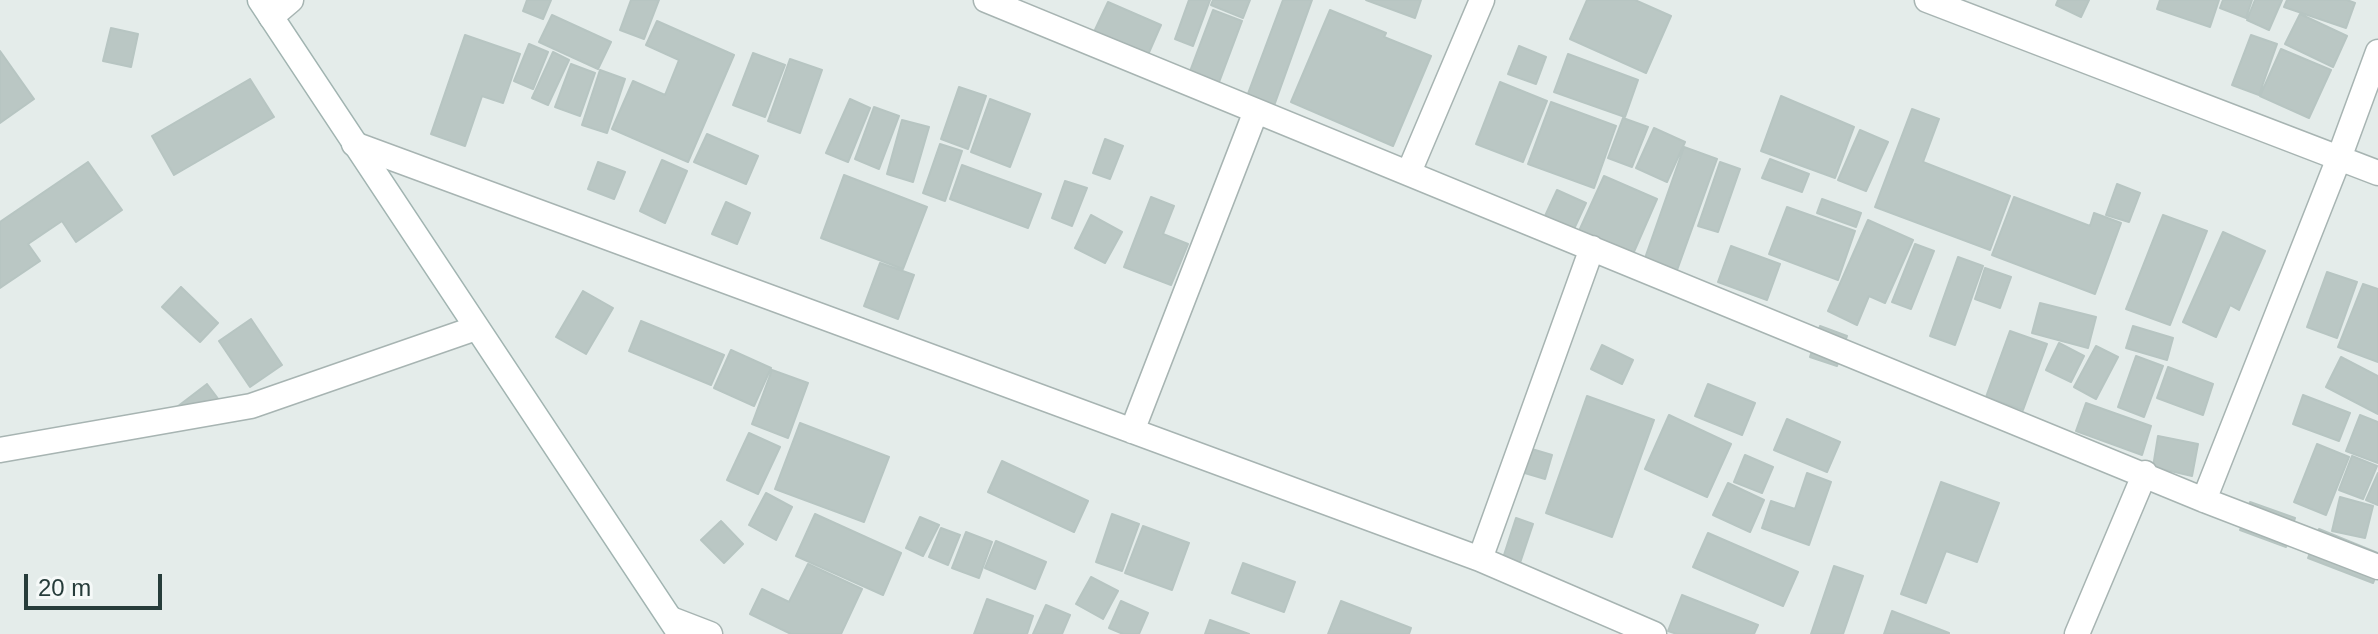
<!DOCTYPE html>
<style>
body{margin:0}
#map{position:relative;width:2378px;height:634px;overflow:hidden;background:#e4ecea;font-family:Arial,sans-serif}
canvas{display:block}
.scale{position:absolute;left:24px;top:574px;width:138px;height:36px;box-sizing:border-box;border:4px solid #263c3a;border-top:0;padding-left:10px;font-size:24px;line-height:28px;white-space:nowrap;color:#263c3a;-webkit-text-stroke:6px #f5f9f8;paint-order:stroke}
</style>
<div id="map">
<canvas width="2378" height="634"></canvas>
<div class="scale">20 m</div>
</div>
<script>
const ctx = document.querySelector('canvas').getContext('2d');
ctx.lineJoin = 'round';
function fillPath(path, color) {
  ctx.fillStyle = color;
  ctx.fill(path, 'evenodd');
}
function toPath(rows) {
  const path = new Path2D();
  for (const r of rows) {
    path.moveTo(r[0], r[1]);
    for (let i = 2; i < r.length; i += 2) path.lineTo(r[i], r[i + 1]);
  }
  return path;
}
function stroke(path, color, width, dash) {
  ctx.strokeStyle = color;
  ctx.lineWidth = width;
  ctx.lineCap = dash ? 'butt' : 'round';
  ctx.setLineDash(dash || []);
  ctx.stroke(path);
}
const building = toPath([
 [527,0,551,0,543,19,523,11,527,0],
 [631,0,659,0,644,39,620,30,631,0],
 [1189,0,1210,0,1193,46,1175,39,1189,0],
 [1213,0,1250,0,1243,18,1211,5,1213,0],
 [1283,0,1312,0,1270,117,1243,107,1283,0],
 [1366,0,1421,0,1415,18,1366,0],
 [1587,0,1635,0,1671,16,1646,73,1570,39,1587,0],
 [2058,0,2089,0,2081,17,2056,5,2058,0],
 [2160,0,2219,0,2210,27,2157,9,2160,0],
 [2223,0,2252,0,2246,18,2220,8,2223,0],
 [2255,0,2282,0,2269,30,2247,20,2255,0],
 [2287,0,2347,0,2355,3,2346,28,2284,7,2287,0],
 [1108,2,1161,25,1147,57,1093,34,1108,2],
 [1213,10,1242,21,1218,85,1189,74,1213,10],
 [1330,10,1386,33,1384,37,1431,56,1393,146,1291,102,1330,10],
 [2300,14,2347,36,2333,67,2285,44,2300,14],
 [552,15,611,42,598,69,539,42,552,15],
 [657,21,734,55,688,162,612,129,633,81,665,95,679,60,646,45,657,21],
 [111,28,138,34,131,67,103,61,111,28],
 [465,35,520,54,503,103,482,96,465,146,431,134,465,35],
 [2251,35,2277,44,2259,95,2232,85,2251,35],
 [529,44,548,52,533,89,514,81,529,44],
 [1519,46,1546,57,1536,84,1508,74,1519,46],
 [2281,49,2331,70,2309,118,2260,96,2281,49],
 [0,51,34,99,0,123,0,51],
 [553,52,569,60,548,105,532,98,553,52],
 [753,53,785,65,765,117,733,105,753,53],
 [1568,54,1638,80,1625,117,1554,92,1568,54],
 [790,59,822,70,800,133,768,121,790,59],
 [571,64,595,73,580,116,555,107,571,64],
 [600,70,625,79,607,133,582,125,600,70],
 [250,79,274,117,174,175,152,136,250,79],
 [1500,82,1547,101,1523,162,1476,144,1500,82],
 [959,87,986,96,968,149,941,139,959,87],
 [1781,96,1854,127,1835,178,1761,151,1781,96],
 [850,99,870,108,848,162,826,153,850,99],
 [990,99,1030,114,1010,167,971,152,990,99],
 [1551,102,1616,126,1594,188,1528,164,1551,102],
 [874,107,899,116,879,169,855,159,874,107],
 [1912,109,1939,119,1923,162,2010,196,1990,250,1875,207,1912,109],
 [1623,118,1648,127,1632,167,1608,158,1623,118],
 [902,120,929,127,913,182,887,174,902,120],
 [1654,128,1685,142,1667,182,1636,168,1654,128],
 [1860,130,1888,142,1866,191,1838,180,1860,130],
 [707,134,758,156,746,184,694,162,707,134],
 [1105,139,1123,146,1110,179,1093,173,1105,139],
 [940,144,962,151,945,201,923,193,940,144],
 [1684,147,1717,159,1676,273,1644,261,1684,147],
 [1770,159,1809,174,1802,192,1762,178,1770,159],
 [662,160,687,171,665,223,640,211,662,160],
 [88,162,122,210,76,242,62,221,28,244,40,261,0,288,0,222,88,162],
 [598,162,625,172,614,199,588,189,598,162],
 [1720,162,1740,169,1718,232,1698,226,1720,162],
 [962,165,1041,194,1028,228,950,199,962,165],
 [844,175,927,207,903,269,821,238,844,175],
 [1604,176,1657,199,1633,254,1579,231,1604,176],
 [1065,181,1087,188,1072,226,1052,218,1065,181],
 [2117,184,2140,193,2129,222,2106,215,2117,184],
 [1557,190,1586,203,1574,229,1545,216,1557,190],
 [1151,197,1174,206,1163,234,1188,244,1171,285,1124,267,1151,197],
 [2014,197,2090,226,2094,213,2121,223,2095,294,1992,255,2014,197],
 [1822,199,1861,213,1856,227,1817,213,1822,199],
 [726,202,750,213,737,244,712,234,726,202],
 [1787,207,1855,231,1838,280,1769,254,1787,207],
 [1091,215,1122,232,1105,263,1075,248,1091,215],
 [2163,215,2207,231,2170,325,2126,309,2163,215],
 [1868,220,1913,240,1885,303,1869,296,1857,325,1828,311,1868,220],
 [2223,232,2265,251,2239,310,2230,305,2216,337,2183,322,2223,232],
 [1915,244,1934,251,1911,309,1892,302,1915,244],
 [1731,246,1780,264,1767,300,1718,282,1731,246],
 [1958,257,1983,266,1955,345,1930,336,1958,257],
 [880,263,914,275,898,319,864,306,880,263],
 [1985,268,2011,277,2000,308,1975,299,1985,268],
 [2327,272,2357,282,2337,338,2307,327,2327,272],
 [2363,284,2378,289,2378,362,2338,347,2363,284],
 [181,287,218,323,200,342,162,307,181,287],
 [583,291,613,308,586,354,556,337,583,291],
 [2040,303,2096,317,2088,348,2032,333,2040,303],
 [251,319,282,365,250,387,219,341,251,319],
 [641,321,724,355,711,385,629,351,641,321],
 [1820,326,1847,336,1837,366,1810,357,1820,326],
 [2133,326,2173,338,2167,360,2126,348,2133,326],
 [2010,331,2047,344,2023,410,1986,397,2010,331],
 [2059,343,2084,356,2071,382,2046,370,2059,343],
 [1602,345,1633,360,1622,384,1591,369,1602,345],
 [2096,346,2118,357,2096,399,2074,387,2096,346],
 [731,350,771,368,754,406,714,388,731,350],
 [2136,356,2163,366,2144,417,2118,407,2136,356],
 [2341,357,2378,376,2378,414,2326,387,2341,357],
 [2168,367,2213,384,2203,415,2157,398,2168,367],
 [772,370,808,383,788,438,752,424,772,370],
 [207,384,219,400,173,410,207,384],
 [1708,384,1755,403,1742,435,1695,416,1708,384],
 [2303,395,2350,413,2339,441,2293,424,2303,395],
 [1587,396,1654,420,1612,537,1546,513,1587,396],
 [2086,403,2151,426,2142,455,2076,431,2086,403],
 [1669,415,1731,444,1707,497,1645,469,1669,415],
 [2360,415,2378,422,2378,463,2346,451,2360,415],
 [1787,419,1840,442,1827,472,1774,450,1787,419],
 [800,423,889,457,864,522,775,489,800,423],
 [749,433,780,447,758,494,727,480,749,433],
 [2158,436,2198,444,2192,476,2153,467,2158,436],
 [2317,444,2349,457,2326,515,2294,502,2317,444],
 [1525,447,1552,455,1545,479,1518,471,1525,447],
 [1745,455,1773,467,1762,493,1734,482,1745,455],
 [2352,456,2377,466,2363,499,2339,490,2352,456],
 [1002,461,1088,501,1074,532,988,492,1002,461],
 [1807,473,1831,482,1809,545,1762,528,1771,501,1795,509,1807,473],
 [2378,473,2378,505,2366,500,2378,473],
 [1941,482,1999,503,1977,562,1946,551,1926,603,1901,594,1941,482],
 [1728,483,1764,500,1750,532,1713,515,1728,483],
 [766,493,792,507,776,540,749,525,766,493],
 [2340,497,2373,506,2365,538,2332,531,2340,497],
 [2250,502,2295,518,2286,547,2240,530,2250,502],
 [815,514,901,553,883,595,796,556,815,514],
 [1112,514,1139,524,1122,571,1096,562,1112,514],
 [920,517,939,525,923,556,906,548,920,517],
 [1516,518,1533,524,1520,563,1503,558,1516,518],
 [721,521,743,544,724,563,701,540,721,521],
 [1143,526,1189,543,1172,590,1125,573,1143,526],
 [941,528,960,535,948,565,929,557,941,528],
 [2319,529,2378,553,2378,571,2373,583,2308,558,2319,529],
 [966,532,992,542,979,578,952,568,966,532],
 [1708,533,1798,572,1783,606,1693,567,1708,533],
 [996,541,1046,562,1035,589,985,568,996,541],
 [1243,563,1295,582,1284,612,1232,593,1243,563],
 [808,564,862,589,841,634,791,634,750,614,762,589,789,602,808,564],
 [1834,566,1863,576,1843,634,1811,634,1834,566],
 [1091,577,1118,591,1103,619,1076,604,1091,577],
 [1682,595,1758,625,1754,634,1677,634,1668,631,1682,595],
 [987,599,1033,616,1027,634,974,634,987,599],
 [1121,601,1148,613,1139,634,1123,634,1109,628,1121,601],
 [1341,601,1411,628,1409,634,1328,634,1341,601],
 [1046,605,1070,615,1062,634,1033,634,1046,605],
 [1892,611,1949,633,1949,634,1884,634,1892,611],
 [1210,620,1249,634,1205,634,1210,620]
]);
fillPath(building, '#bac7c4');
stroke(building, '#b7c5c2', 2);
const street = toPath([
 [986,0,2204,500,2378,567],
 [1927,0,2378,173],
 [271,17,291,0],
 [354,144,1480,559,1654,634],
 [1409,172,1482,0],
 [1132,431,1256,111],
 [0,450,251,406,476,328],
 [2204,500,2339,158,2378,52],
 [1480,559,1592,248],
 [671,619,710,634],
 [2077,634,2145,473]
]);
const secondary = toPath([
 [260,0,680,634]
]);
stroke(street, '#a7b4b2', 27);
stroke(secondary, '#a1b4b1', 27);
stroke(street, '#fff', 24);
stroke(secondary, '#fff', 24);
</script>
